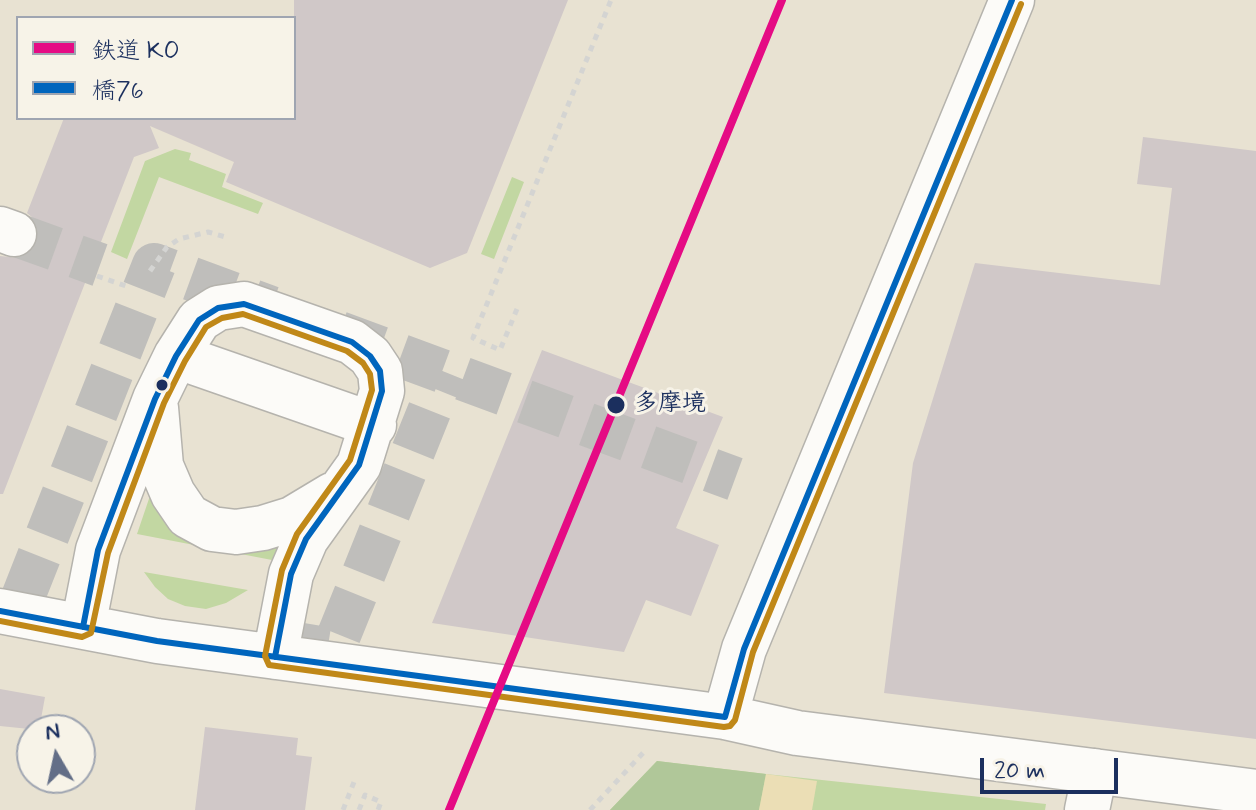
<!DOCTYPE html>
<meta charset="utf-8">
<style>
body{margin:0}
#map{position:relative;width:1256px;height:810px;overflow:hidden;background:#e8e2d2;font-family:Mynerve,"Klee One",sans-serif}
canvas{display:block}
.legend{position:absolute;left:16px;top:16px;width:280px;height:104px;box-sizing:border-box;background:#f7f3e8;border:2px solid #9fa5b1;margin:0;padding:10px 14px;list-style:none;font-size:24px;color:#1b2f5e}
.legend li{display:flex;align-items:center;gap:16px;height:40px}
.legend b{width:40px;border:2px solid #9fa5b1}
.north{position:absolute;left:16px;top:714px;width:80px;height:80px;box-sizing:border-box;background:#f7f3e8;border:2px solid #9fa5b1;border-radius:50%;rotate:351deg;font-size:22px;font-weight:700;line-height:32px;text-align:center;color:#1b2f5e}
.north::after{content:'';display:block;margin:auto;width:28px;height:36px;background:#636e87;clip-path:polygon(50% 0,100% 100%,50% 72%,0 100%)}
.scale{position:absolute;left:980px;top:758px;width:138px;height:36px;box-sizing:border-box;border:4px solid #1b2f5e;border-top:0;padding-left:10px;font-size:24px;line-height:28px;white-space:nowrap;color:#1b2f5e;-webkit-text-stroke:6px #f7f3e8;paint-order:stroke}
</style>
<div id="map">
<canvas width="1256" height="810"></canvas>
<ul class="legend">
<li><b style="height:10px;background:#e50b84"></b>鉄道 KO</li>
<li><b style="height:10px;background:#0065bd"></b>橋76</li>
</ul>
<div class="north">N</div>
<div class="scale">20 m</div>
</div>
<script>
const ctx = document.querySelector('canvas').getContext('2d');
ctx.lineJoin = 'round';
function fillPath(path, color) {
  ctx.fillStyle = color;
  ctx.fill(path, 'evenodd');
}
function toPath(rows) {
  const path = new Path2D();
  for (const r of rows) {
    path.moveTo(r[0], r[1]);
    for (let i = 2; i < r.length; i += 2) path.lineTo(r[i], r[i + 1]);
  }
  return path;
}
function stroke(path, color, width, dash) {
  ctx.strokeStyle = color;
  ctx.lineWidth = width;
  ctx.lineCap = dash ? 'butt' : 'round';
  ctx.setLineDash(dash || []);
  ctx.stroke(path);
}
function drawText(font, color, halo, rows, align = 'center') {
  ctx.font = font + ' Mynerve,"Klee One",sans-serif';
  ctx.lineWidth = 6;
  ctx.setLineDash([]);
  ctx.textBaseline = 'middle';
  ctx.strokeStyle = halo;
  ctx.fillStyle = color;
  for (const [text, x, y, turn = 0] of rows) {
    ctx.save();
    ctx.translate(x, y);
    ctx.rotate((+turn || 0) * Math.PI / 180);
    ctx.textAlign = isNaN(turn) ? turn : align;
    if (halo) ctx.strokeText(text, 0, 0);
    ctx.fillText(text, 0, 0);
    ctx.restore();
  }
}
fillPath(toPath([
 [175,149,191,153,189,160,226,174,222,187,263,203,258,214,159,177,127,259,111,252,145,161],
 [512,177,524,182,494,259,481,254],
 [153,487,280,543,272,560,137,534],
 [144,572,248,590,226,603,206,609,185,606,168,599,155,587],
 [657,761,766,774,1046,804,1045,810,610,810]
]), '#c2d7a2');
fillPath(toPath([
 [657,761,766,774,759,810,610,810]
]), '#b0c799');
fillPath(toPath([
 [766,774,817,781,812,810,759,810]
]), '#ebdeb5');
fillPath(toPath([
 [294,0,568,0,467,253,430,268,226,182,234,162,150,126,159,148,134,157,3,494,0,494,0,256,19,258,31,252,37,243,38,229,33,218,27,213,64,118,294,118],
 [1143,137,1256,151,1256,739,884,693,913,463,975,263,1160,285,1172,188,1137,184],
 [542,350,723,417,676,528,719,545,691,616,646,600,624,652,432,623],
 [0,689,45,697,39,730,0,726],
 [205,727,298,738,296,755,312,757,305,810,195,810]
]), '#d0c8c8');
stroke(toPath([
 [14,234,100,265],
 [339,333,735,479],
 [23,597,154,265,271,308],
 [284,642,333,650,445,372]
]), '#bfbebb', 44, [44, 22]);
const minor = toPath([
 [0,229,14,234],
 [176,356,374,425],
 [156,408,161,466,173,494,188,516,212,529,236,532,263,528,292,519,332,495],
 [0,611,157,641,725,717,797,733,1256,792],
 [83,627,98,550,155,399,176,356,199,320,218,308,244,304,352,342,370,356,380,371,382,391,359,465,306,539,291,574,275,657],
 [725,717,744,649,1012,0],
 [1087,810,1095,771]
]);
stroke(minor, '#b5b3ad', 47);
stroke(toPath([
 [150,271,167,247,179,239,208,232,229,238],
 [97,276,129,287],
 [517,309,500,350,473,338,611,0],
 [343,810,354,782],
 [359,810,365,795,381,802,378,810],
 [590,810,643,753]
]), '#d4d4d2', 5, [6, 6]);
stroke(minor, '#fcfbf8', 44);
stroke(toPath([
 [0,611,157,641,725,717,744,649,1012,0],
 [83,627,98,550,155,399,176,356,199,320,218,308,244,304,352,342,370,356,380,371,382,391,359,465,306,539,291,574,275,657]
]), '#0065bd', 6);
stroke(toPath([
 [0,621,82,637,91,633,108,553,164,403,185,361,206,327,222,318,243,314,347,351,363,363,370,374,372,390,350,460,297,534,282,570,265,656,269,665,724,727,730,726,735,720,753,652,1021,4]
]), '#c08818', 6);
stroke(toPath([
 [449,810,782,0]
]), '#e50b84', 8);
for (const [x, y, r, color] of [
 [162,385,7,"#1b2f5e"],
 [616,405,10,"#1b2f5e"]
]) {
  const dot = new Path2D();
  dot.arc(x, y, r, 0, 2 * Math.PI);
  ctx.fillStyle = color;
  ctx.fill(dot);
  stroke(dot, '#f7f3e8', 3);
}
drawText('bold 24px', '#1b2f5e', '#f7f3e8', [
 ["多摩境",634,405]
], 'left');
</script>
